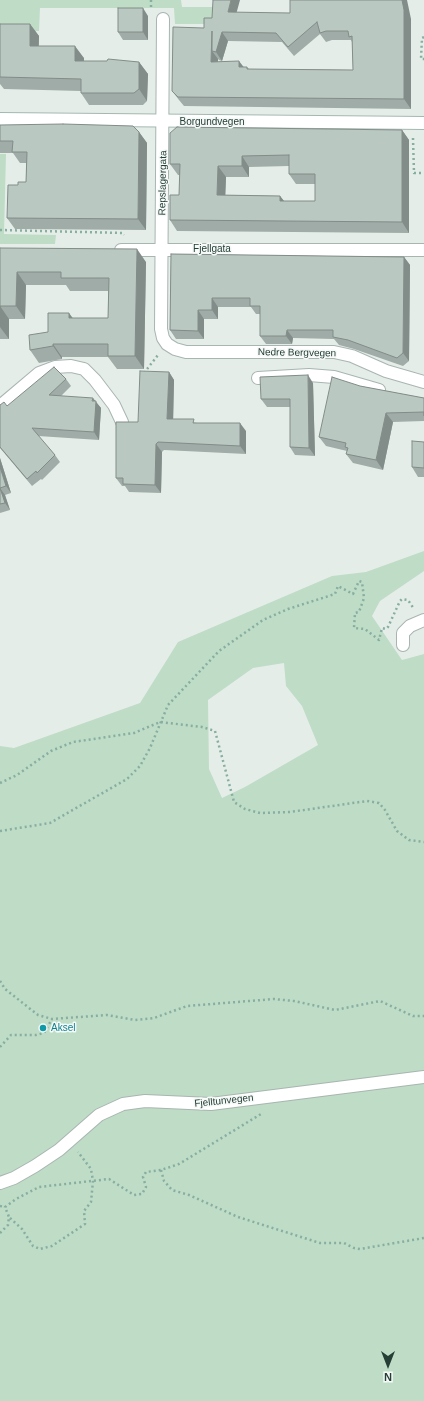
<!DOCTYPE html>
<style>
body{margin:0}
#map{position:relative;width:424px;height:1401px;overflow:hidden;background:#e5ede9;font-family:Helvetica,sans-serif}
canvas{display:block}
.north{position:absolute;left:368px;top:1345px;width:40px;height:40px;-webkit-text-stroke:3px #f5f9f7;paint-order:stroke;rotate:180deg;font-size:11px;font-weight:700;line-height:16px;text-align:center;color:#253e36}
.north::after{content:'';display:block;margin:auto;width:14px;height:18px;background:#253e36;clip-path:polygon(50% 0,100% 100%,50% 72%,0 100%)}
</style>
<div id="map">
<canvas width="424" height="1401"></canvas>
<div class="north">N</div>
</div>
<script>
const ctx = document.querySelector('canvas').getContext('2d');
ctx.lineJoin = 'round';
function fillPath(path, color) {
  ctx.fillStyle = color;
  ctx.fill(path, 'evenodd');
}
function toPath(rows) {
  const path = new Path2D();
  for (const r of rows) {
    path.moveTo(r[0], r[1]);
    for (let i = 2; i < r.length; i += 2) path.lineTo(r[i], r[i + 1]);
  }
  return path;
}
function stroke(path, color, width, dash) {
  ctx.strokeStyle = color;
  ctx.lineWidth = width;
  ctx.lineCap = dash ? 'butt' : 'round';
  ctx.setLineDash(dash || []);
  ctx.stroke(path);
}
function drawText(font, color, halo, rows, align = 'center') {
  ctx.font = font + ' Helvetica,sans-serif';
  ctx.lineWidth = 3;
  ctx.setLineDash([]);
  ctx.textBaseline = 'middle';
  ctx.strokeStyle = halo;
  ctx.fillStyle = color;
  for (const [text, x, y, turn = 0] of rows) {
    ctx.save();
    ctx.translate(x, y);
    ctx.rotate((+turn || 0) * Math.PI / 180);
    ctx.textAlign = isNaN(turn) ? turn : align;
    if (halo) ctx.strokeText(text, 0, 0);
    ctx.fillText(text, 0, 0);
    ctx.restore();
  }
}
fillPath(toPath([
 [0,0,181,0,182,7,214,7,215,24,175,24,174,8,40,8,39,31,0,31],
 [0,154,6,154,4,234,56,235,55,244,0,244],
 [424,551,424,571,380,601,372,616,402,660,424,654,424,1401,0,1401,0,746,14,748,140,703,178,642,332,576,366,572],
 [284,663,286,686,302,706,318,745,245,787,222,798,209,769,208,700,253,668]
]), '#bfdcc6');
const minor = toPath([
 [163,19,161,329,163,338,167,344,175,349,186,352,334,352,352,356,386,371,424,382],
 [121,250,424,250],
 [258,378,309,375,334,377,379,390],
 [0,406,39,373,55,367,71,366,84,369,95,380,114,405,122,422],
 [403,645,403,633,410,626,424,620],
 [0,1183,14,1178,35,1166,59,1150,99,1115,123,1104,145,1101,211,1104,424,1077]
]);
const secondary = toPath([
 [0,119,424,123]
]);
stroke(minor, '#a8b5b0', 14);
stroke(secondary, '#a4b8b0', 14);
stroke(toPath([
 [151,0,151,10],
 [424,37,422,38,421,59,424,59],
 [413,138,414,173,424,173],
 [0,230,123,233,124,235],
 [144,373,158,355],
 [0,783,17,775,51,751,73,742,134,733,160,722,202,727,215,731,234,802,245,809,260,813,290,812,367,801,379,803,385,810,397,831,409,840,424,842],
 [0,831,50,823,127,779,140,766,150,748,168,705,219,651,263,620,288,609,335,594,338,586,353,594,359,581,362,582,364,598,359,612,355,613,354,628,365,629,379,640,382,628,386,629,388,627,400,601,402,599,408,600,414,609],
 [0,981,5,989,38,1015,52,1019,107,1015,135,1020,154,1018,187,1006,274,999,294,1001,335,1010,380,1001,413,1016,424,1016],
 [0,1047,11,1035,36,1035,44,1033,52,1019],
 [161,1170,164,1181,172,1190,189,1195,238,1217,320,1243,344,1243,354,1248,360,1249,424,1238],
 [0,1206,5,1207],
 [10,1218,22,1229,33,1246,40,1249,52,1246,85,1224,84,1211,91,1202,93,1181,91,1169,78,1152],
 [0,1233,8,1225,9,1217,5,1207,16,1199,39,1187,109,1179,134,1195,142,1194,146,1187,143,1177,146,1172,161,1170,179,1164,261,1114]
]), '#87aea1', 2.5, [2, 3]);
stroke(minor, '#fff', 12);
stroke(secondary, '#fff', 12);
fillPath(toPath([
 [237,13,411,19,411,109,184,106,179,100,172,91,204,28,212,18],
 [320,34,326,42,332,40,351,40,352,42,353,70,249,69,247,67,243,67,218,62,218,59,219,60,222,61,228,41,282,42,294,56],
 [148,16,148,40,123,40,118,32],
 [0,24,30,24,39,36,39,46,84,58,84,61,139,62,148,74,147,101,143,105,89,105,81,93,81,91,4,89,0,84],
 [0,125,139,132,147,143,146,230,15,229,7,218,18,185,26,182,26,163,20,163,13,153,0,153],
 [402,130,409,140,409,233,177,231,170,220,179,195,180,175,178,175,170,164],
 [289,166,289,174,296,184,315,184,315,201,284,201,280,196,225,195,226,177,249,177,249,167],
 [0,248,146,262,144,369,117,369,108,357,62,357,62,359,39,363,30,350,48,332,73,318,108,318,108,291,70,291,66,285,26,285,25,319,9,319,9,339,0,339],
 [171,254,404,257,410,265,409,361,403,366,354,349,339,345,334,339,293,338,292,344,266,344,260,336,260,314,256,314,251,307,218,307,218,319,204,319,204,339,176,339,170,330],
 [169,372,174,380,173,419,246,431,246,454,164,450,162,452,161,493,129,492,125,486,122,486,116,478,138,422],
 [66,379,71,386,61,396,95,401,101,408,99,440,38,436,55,455,60,462,42,480,41,479,32,486,0,448,0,405,7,406],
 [313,383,315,456,295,455,290,447,290,407,267,407,261,399],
 [360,386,424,398,424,421,393,422,383,470,353,463,346,454,347,451,326,446,319,437],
 [424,442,424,477,418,477,412,467],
 [0,458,11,493,5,495,10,510,0,513]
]), '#a0aca7');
fillPath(toPath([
 [231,0,240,0,234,22,228,12],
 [402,0,407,0,411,19,411,109,404,99],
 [143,8,148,16,148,40,143,32],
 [30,24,39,36,38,58,30,46],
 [212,31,222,32,228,41,222,61,216,52,212,51,218,59,218,71,211,62],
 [75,46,84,58,83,73,75,61],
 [239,61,246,70,239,67],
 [139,62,148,74,147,101,139,89],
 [402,130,409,140,409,233,402,222],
 [139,132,147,143,146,230,138,219],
 [242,156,249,167,249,177,242,166],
 [218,166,226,177,225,206,217,195],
 [280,196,288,206,280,201],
 [137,249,146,262,144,369,135,356],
 [404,257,410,265,409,361,403,353],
 [17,272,26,285,25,319,16,306],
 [212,298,218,307,218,319,212,310],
 [0,306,9,319,9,339,0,327],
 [198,310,204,319,204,339,198,331],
 [69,313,78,325,69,318],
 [287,330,293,338,292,344,286,336],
 [53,344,62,357,62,359,53,346],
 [169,372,174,380,173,427,167,419],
 [308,375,313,383,315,456,309,448],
 [93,398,101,408,99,440,94,432],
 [386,413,393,422,383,470,376,460],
 [240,423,246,431,246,454,240,446],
 [156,444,162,452,161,493,155,485],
 [0,458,11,493,6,486,0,467],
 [0,488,5,495,10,510,5,503]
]), '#828c88');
const building = toPath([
 [213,0,231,0,228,12,290,13,290,0,402,0,404,10,404,99,178,97,172,91,173,27,204,28,204,18,212,18,213,0],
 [317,22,320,33,326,31,348,31,349,37,352,36,353,70,247,69,247,67,239,67,239,61,211,62,212,31,212,51,216,52,222,32,276,33,288,47,317,22],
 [118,8,143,8,143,32,118,32,118,8],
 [0,24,30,24,30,46,75,46,75,61,107,61,108,59,139,62,139,89,134,93,81,93,81,79,0,77,0,24],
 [63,124,133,126,139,132,138,219,7,218,8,185,18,185,18,182,26,182,27,152,12,152,13,141,0,141,0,125,63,124],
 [177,127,402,130,402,222,170,220,170,195,179,195,180,164,170,164,170,133,177,127],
 [289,155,289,174,315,174,315,201,280,201,280,196,217,195,218,166,242,166,242,156,289,155],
 [0,248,137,249,135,356,108,356,108,344,53,344,53,346,30,350,29,335,48,332,48,313,69,313,69,318,108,318,109,278,61,278,61,272,17,272,16,306,0,306,0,313,0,248],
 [171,254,404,257,403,353,397,358,348,340,333,337,333,330,287,330,286,336,260,336,260,306,250,306,250,298,212,298,212,310,198,310,198,331,170,330,171,254],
 [54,367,66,379,49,395,93,398,92,401,96,401,94,432,32,428,55,455,37,473,36,471,27,479,0,447,0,405,4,402,7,406,54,367],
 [140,371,169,372,167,419,194,419,193,423,240,423,240,446,158,442,156,444,155,485,123,484,123,478,116,478,116,422,138,422,140,371],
 [308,375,309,448,290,447,290,399,261,399,260,377,308,375],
 [332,377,360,386,424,398,424,416,424,412,386,413,376,460,346,454,348,448,345,447,346,443,319,437,332,377],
 [412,441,424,442,424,468,412,467,412,441],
 [0,467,6,486,0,488,5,503,0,504,0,467]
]);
fillPath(building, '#bac8c2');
stroke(building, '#828c88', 1);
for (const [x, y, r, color] of [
 [43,1028,4,"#0f9aa8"]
]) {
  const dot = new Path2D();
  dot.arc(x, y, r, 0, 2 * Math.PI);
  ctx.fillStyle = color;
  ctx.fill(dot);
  stroke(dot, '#f5f9f7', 1.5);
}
drawText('10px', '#253e36', '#f5f9f7', [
 ["Borgundvegen",212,122],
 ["Repslagergata",163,183,-89],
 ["Fjellgata",212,249],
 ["Nedre Bergvegen",297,353,1],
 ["Fjelltunvegen",224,1101,-6]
]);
drawText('10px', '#0d838f', '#f5f9f7', [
 ["Aksel",51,1028]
], 'left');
</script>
